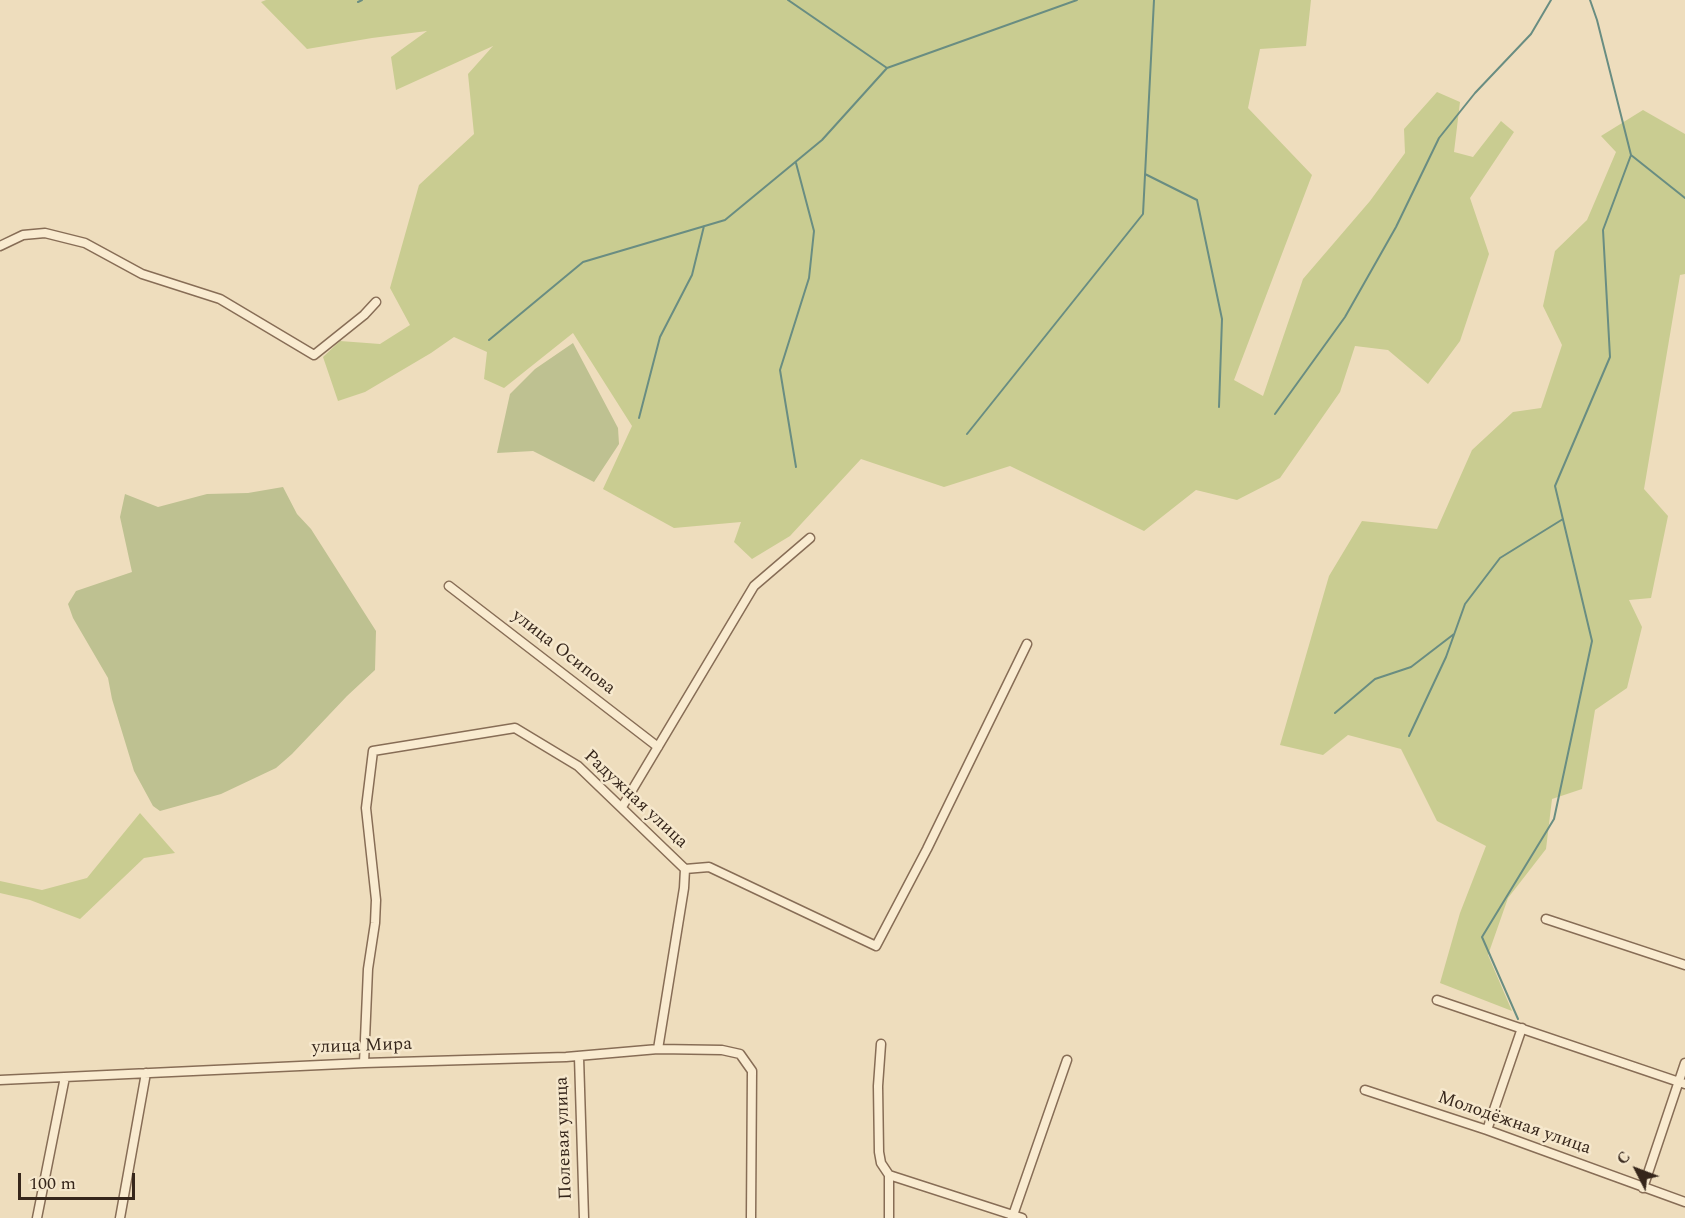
<!DOCTYPE html>
<meta charset="utf-8">
<style>
body{margin:0}
#map{position:relative;width:1685px;height:1218px;overflow:hidden;background:#eeddbd;font-family:Spectral,serif}
canvas{display:block}
.north{position:absolute;left:1607px;top:1140px;width:60px;height:60px;-webkit-text-stroke:4px #f6e8cd;paint-order:stroke;rotate:312deg;font-size:16px;font-weight:700;line-height:24px;text-align:center;color:#36261b}
.north::after{content:'';display:block;margin:auto;width:21px;height:27px;background:#36261b;clip-path:polygon(50% 0,100% 100%,50% 72%,0 100%)}
.scale{position:absolute;left:18px;top:1173px;width:117px;height:27px;box-sizing:border-box;border:3px solid #36261b;border-top:0;padding-left:8px;font-size:18px;line-height:21px;white-space:nowrap;color:#36261b;-webkit-text-stroke:4px #f6e8cd;paint-order:stroke}
</style>
<div id="map">
<canvas width="1685" height="1218"></canvas>
<div class="north">С</div>
<div class="scale">100 m</div>
</div>
<script>
const ctx = document.querySelector('canvas').getContext('2d');
ctx.lineJoin = 'round';
function fillPath(path, color) {
  ctx.fillStyle = color;
  ctx.fill(path, 'evenodd');
}
function toPath(rows) {
  const path = new Path2D();
  for (const r of rows) {
    path.moveTo(r[0], r[1]);
    for (let i = 2; i < r.length; i += 2) path.lineTo(r[i], r[i + 1]);
  }
  return path;
}
function stroke(path, color, width, dash) {
  ctx.strokeStyle = color;
  ctx.lineWidth = width;
  ctx.lineCap = dash ? 'butt' : 'round';
  ctx.setLineDash(dash || []);
  ctx.stroke(path);
}
function drawText(font, color, halo, rows, align = 'center') {
  ctx.font = font + ' Spectral,serif';
  ctx.lineWidth = 5;
  ctx.setLineDash([]);
  ctx.textBaseline = 'middle';
  ctx.strokeStyle = halo;
  ctx.fillStyle = color;
  for (const [text, x, y, turn = 0] of rows) {
    ctx.save();
    ctx.translate(x, y);
    ctx.rotate((+turn || 0) * Math.PI / 180);
    ctx.textAlign = isNaN(turn) ? turn : align;
    if (halo) ctx.strokeText(text, 0, 0);
    ctx.fillText(text, 0, 0);
    ctx.restore();
  }
}
fillPath(toPath([
 [266,0,1311,0,1306,46,1260,49,1248,108,1312,175,1234,380,1263,396,1303,279,1370,201,1405,153,1404,129,1437,92,1460,102,1454,152,1473,157,1501,121,1514,132,1470,198,1489,254,1460,341,1428,384,1388,350,1355,346,1340,392,1280,478,1237,500,1196,490,1144,531,1010,466,944,487,861,459,790,536,752,559,734,542,741,522,674,528,603,489,632,426,573,333,504,388,484,379,487,352,454,337,431,353,365,392,338,401,323,357,340,341,380,344,410,325,390,288,419,185,474,134,468,74,493,46,396,90,391,57,427,31,372,38,307,49,261,2],
 [1643,110,1685,134,1685,274,1680,275,1644,489,1668,516,1651,598,1629,600,1642,627,1627,688,1595,710,1582,789,1552,799,1546,849,1508,898,1488,955,1512,1011,1440,983,1460,913,1486,846,1437,821,1401,749,1348,735,1323,755,1280,745,1329,576,1362,521,1437,529,1472,450,1513,412,1541,408,1562,345,1543,306,1555,251,1587,220,1616,152,1601,136],
 [140,813,175,853,144,858,80,919,30,900,0,893,0,881,42,890,87,878]
]), '#c9cc91');
fillPath(toPath([
 [573,343,618,428,619,444,594,482,533,451,497,453,510,394,535,369],
 [283,487,297,514,311,529,376,631,375,670,347,696,292,754,276,768,221,794,160,811,153,806,134,771,112,699,108,678,73,618,68,604,76,591,132,572,120,517,125,494,158,507,207,494,248,493]
]), '#bec191');
stroke(toPath([
 [788,0,887,68],
 [358,2,362,0],
 [1631,155,1685,198],
 [796,163,814,231,809,278,780,370,796,467],
 [1145,174,1197,200,1222,319,1219,407],
 [489,340,583,262,725,220,822,140,887,68,1077,0],
 [1275,414,1345,317,1396,227,1439,138,1475,93,1531,34,1551,0],
 [639,418,660,337,692,275,704,226],
 [967,434,1143,214,1154,0],
 [1335,713,1375,679,1411,667,1454,634],
 [1409,736,1446,657,1465,604,1500,558,1563,519],
 [1518,1019,1482,937,1554,819,1592,641,1555,486,1610,357,1603,230,1631,155,1597,20,1590,0]
]), '#698d82', 2);
const street = toPath([
 [0,246,23,235,45,233,85,243,142,274,220,299,314,355,364,315,376,302],
 [449,586,658,747],
 [622,807,754,586,810,538],
 [685,869,709,867,876,946,927,849,1027,644],
 [1546,919,1685,965],
 [1437,1000,1685,1084],
 [881,1044,878,1086,879,1152,881,1163,889,1175,889,1218],
 [579,1057,584,1218],
 [364,1063,368,969,375,923,376,900,366,808,373,751,515,728,578,766,685,869,684,888,658,1049],
 [0,1080,364,1063,566,1057,658,1049,722,1050,740,1054,752,1071,751,1218],
 [1365,1090,1487,1130,1685,1202],
 [1487,1130,1522,1028],
 [889,1175,1022,1218],
 [1643,1188,1685,1063],
 [37,1218,65,1077],
 [120,1218,146,1073],
 [1012,1218,1067,1060]
]);
stroke(street, '#876d56', 11);
stroke(street, '#f9ebd0', 8);
drawText('18px', '#36261b', '#f6e8cd', [
 ["улица Осипова",563,653,38],
 ["Радужная улица",635,800,43],
 ["улица Мира",362,1047,-2],
 ["Молодёжная улица",1514,1124,19],
 ["Полевая улица",565,1138,-92]
]);
</script>
